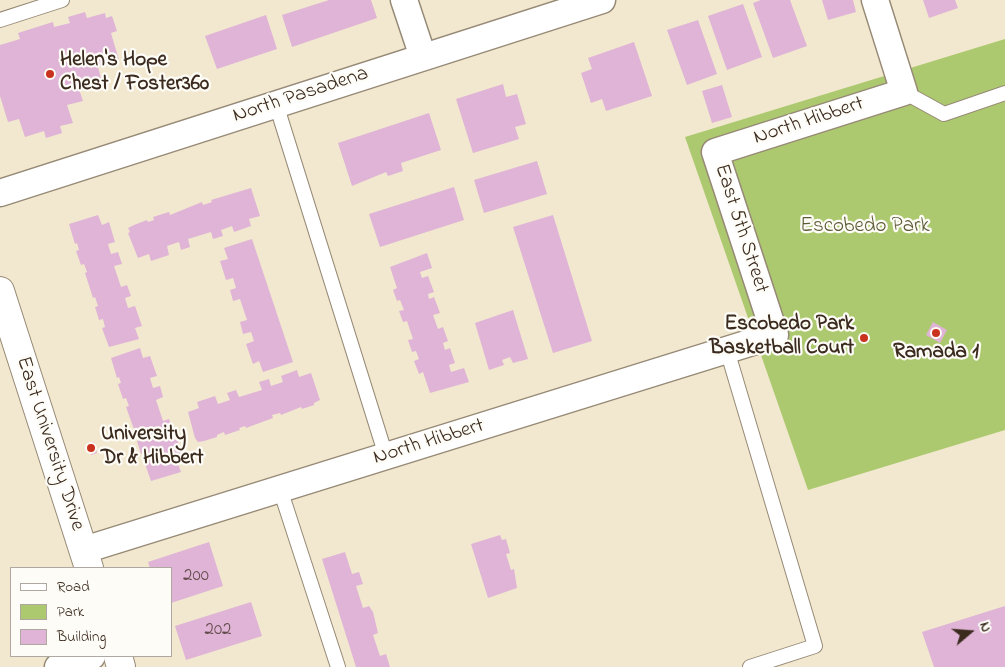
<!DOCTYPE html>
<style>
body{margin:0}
#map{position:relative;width:1005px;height:667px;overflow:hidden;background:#f2e8cf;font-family:"Indie Flower",sans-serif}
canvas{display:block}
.legend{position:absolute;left:10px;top:567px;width:162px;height:90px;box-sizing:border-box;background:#fdfcf7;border:1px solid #afa8a0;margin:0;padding:6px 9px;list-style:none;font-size:15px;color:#3b2a1e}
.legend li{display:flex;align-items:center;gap:10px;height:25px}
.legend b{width:25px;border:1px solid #afa8a0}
.north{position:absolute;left:945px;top:607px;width:50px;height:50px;-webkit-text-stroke:4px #fdfcf7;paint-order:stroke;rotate:72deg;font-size:14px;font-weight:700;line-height:20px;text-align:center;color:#3b2a1e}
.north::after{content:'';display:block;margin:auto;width:18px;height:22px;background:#3b2a1e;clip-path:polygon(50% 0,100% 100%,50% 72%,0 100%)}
</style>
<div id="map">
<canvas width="1005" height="667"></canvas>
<ul class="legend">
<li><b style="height:6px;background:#fff"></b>Road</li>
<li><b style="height:14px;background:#adc96f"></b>Park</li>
<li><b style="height:14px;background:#dfb4d6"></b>Building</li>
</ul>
<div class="north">N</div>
</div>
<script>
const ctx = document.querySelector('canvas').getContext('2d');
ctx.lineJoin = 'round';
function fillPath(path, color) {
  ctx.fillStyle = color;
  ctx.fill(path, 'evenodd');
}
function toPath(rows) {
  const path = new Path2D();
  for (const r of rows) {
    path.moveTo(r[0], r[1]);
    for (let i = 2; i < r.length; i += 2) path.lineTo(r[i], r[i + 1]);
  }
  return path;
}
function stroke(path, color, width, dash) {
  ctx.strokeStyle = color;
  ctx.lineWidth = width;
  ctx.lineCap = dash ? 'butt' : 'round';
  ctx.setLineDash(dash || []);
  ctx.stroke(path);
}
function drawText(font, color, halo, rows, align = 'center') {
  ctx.font = font + ' "Indie Flower",sans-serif';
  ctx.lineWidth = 4.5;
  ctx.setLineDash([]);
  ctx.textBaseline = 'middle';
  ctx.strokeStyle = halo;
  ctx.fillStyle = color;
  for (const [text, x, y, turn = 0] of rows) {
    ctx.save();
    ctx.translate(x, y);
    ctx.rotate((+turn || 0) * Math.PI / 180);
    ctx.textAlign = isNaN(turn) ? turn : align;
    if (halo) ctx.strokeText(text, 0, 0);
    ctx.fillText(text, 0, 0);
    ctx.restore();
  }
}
fillPath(toPath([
 [1005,39,1005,430,808,490,685,137]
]), '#adc96f');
fillPath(toPath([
 [329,0,371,0,377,18,292,47,282,15],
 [761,0,790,0,807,46,773,58,753,3],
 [822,0,853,0,856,12,828,20],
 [923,0,955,0,958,8,929,18],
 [743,4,762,57,727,70,708,16],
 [85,12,87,18,105,13,106,18,112,16,117,31,111,33,119,60,98,67,102,82,79,89,83,101,67,105,73,123,60,126,62,133,46,138,44,131,25,137,19,119,8,122,0,96,0,45,20,39,18,33,53,22,54,27,70,23,68,17],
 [266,15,277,49,217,69,205,36],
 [698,20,717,74,687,85,667,30],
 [634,42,652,96,606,111,602,99,591,103,581,73,592,69,588,58],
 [503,84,506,97,517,94,526,124,515,127,519,139,473,153,456,99],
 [722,85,732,117,712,123,702,91],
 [429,113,441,150,401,163,403,171,388,176,386,172,352,186,338,143],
 [537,161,547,194,484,213,474,180],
 [454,187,464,220,380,247,369,214],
 [251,188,260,216,249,219,251,226,234,232,232,226,221,230,223,236,213,239,211,232,188,239,190,247,181,250,179,242,167,246,169,255,151,261,149,254,138,258,128,233,130,232,128,228,134,225,147,220,148,222,154,220,153,217,169,212,170,215,202,202,203,205,212,202,211,200],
 [98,215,102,225,109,222,115,242,108,244,111,254,118,252,122,264,114,266,121,287,127,285,131,296,125,298,128,308,135,306,142,326,135,328,139,339,109,347,102,328,105,327,103,319,99,320,95,307,98,306,95,297,93,298,85,273,87,272,84,264,81,265,76,251,79,250,77,243,75,244,69,224],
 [553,215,592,341,553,353,513,227],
 [252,239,293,362,263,372,259,361,253,364,246,344,254,341,251,332,243,334,240,322,247,320,240,299,233,301,230,290,236,288,233,278,226,280,220,261,228,259,224,248],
 [427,253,432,268,420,272,422,278,428,276,434,292,428,294,429,299,434,297,440,313,433,315,438,329,443,327,448,341,443,343,445,350,450,348,455,363,449,365,451,372,464,368,469,382,430,393,423,372,419,374,414,361,419,359,416,351,412,352,408,340,413,339,407,321,403,322,399,311,404,310,400,300,397,301,393,290,397,288,390,267],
 [513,310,528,359,513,363,510,357,502,360,504,365,489,370,475,323],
 [933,322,947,330,940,343,926,335],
 [140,348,143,358,150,356,157,376,150,378,153,388,160,386,163,397,156,400,163,421,169,419,173,430,167,431,170,441,177,439,184,459,177,461,181,472,151,481,144,461,147,460,144,452,141,454,137,441,140,440,137,431,135,432,126,407,129,406,126,398,123,399,118,384,121,383,119,377,117,378,111,358],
 [297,370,299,377,311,373,320,400,314,403,314,405,302,409,301,407,281,415,280,413,272,415,273,418,246,428,245,426,239,428,240,430,225,435,224,432,217,435,217,437,204,441,198,442,195,438,188,412,199,408,197,402,215,396,218,404,230,400,227,393,236,390,239,397,262,390,259,382,269,379,271,386,283,382,281,376],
 [94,442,97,453,91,455,88,444],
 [500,535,502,540,506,539,510,553,506,554,511,570,514,569,517,588,488,598,471,544],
 [209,542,223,586,171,603,171,568,150,568,148,562],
 [345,552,352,574,359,572,363,584,356,586,363,608,369,606,373,612,378,633,373,635,380,656,386,654,390,667,356,667,322,559],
 [251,602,262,636,186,660,175,626],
 [1005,606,1005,667,934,667,922,632]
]), '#dfb4d6');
const service = toPath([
 [0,20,62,0],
 [904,92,944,114,1005,93],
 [276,104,386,456],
 [727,350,815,646,750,667],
 [280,489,338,667]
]);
const minor = toPath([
 [404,0,423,57],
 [0,193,602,0],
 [84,550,775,335,715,152,904,92,875,0],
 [58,667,92,656]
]);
const secondary = toPath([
 [0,291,89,568],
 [118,656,121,667]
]);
stroke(service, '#968976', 16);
stroke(minor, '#968976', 29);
stroke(secondary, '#968976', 30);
stroke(service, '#fff', 14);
stroke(minor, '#fff', 26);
stroke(secondary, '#fff', 28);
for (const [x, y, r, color] of [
 [50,74,5,"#c8321e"],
 [936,333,5,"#c8321e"],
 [864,338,5,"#c8321e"],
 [91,448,5,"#c8321e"]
]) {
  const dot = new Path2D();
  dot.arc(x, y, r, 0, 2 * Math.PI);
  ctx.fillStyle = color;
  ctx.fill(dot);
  stroke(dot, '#fdfcf7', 2);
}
drawText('19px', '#644c4c', null, [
 ["200",196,577],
 ["202",218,631]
]);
drawText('bold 21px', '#3b2a1e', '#fdfcf7', [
 ["Helen's Hope",60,62],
 ["Chest / Foster360",60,86],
 ["Escobedo Park",854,326,"right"],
 ["Basketball Court",854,350,"right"],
 ["Ramada 1",936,354,"center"],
 ["University",101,436],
 ["Dr & Hibbert",101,460]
], 'left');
drawText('21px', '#3b2a1e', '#fdfcf7', [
 ["North Pasadena",301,96,-18],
 ["North Hibbert",809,122,-18],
 ["East 5th Street",740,229,72],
 ["North Hibbert",429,443,-17],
 ["East University Drive",49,444,72]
]);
drawText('21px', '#5d5a36', '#fdfcf7', [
 ["Escobedo Park",865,228]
]);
</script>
